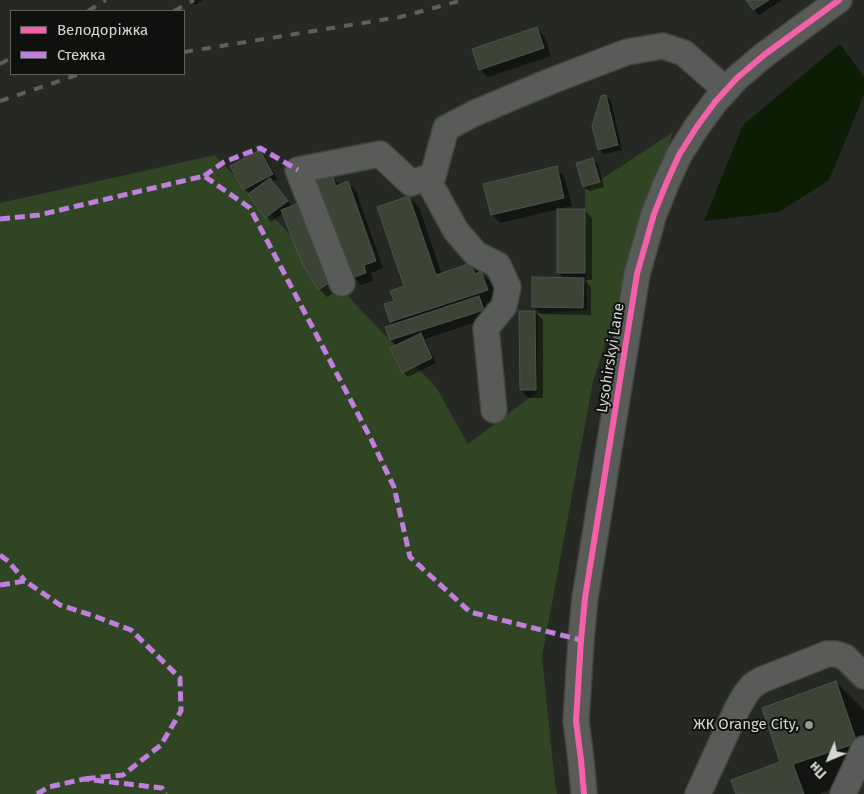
<!DOCTYPE html>
<meta charset="utf-8">
<style>
body{margin:0}
#map{position:relative;width:864px;height:794px;overflow:hidden;background:#252823;font-family:"Fira Sans",sans-serif}
canvas{display:block}
.legend{position:absolute;left:10px;top:10px;width:175px;height:65px;box-sizing:border-box;background:#0f110e;border:1px solid #5e605c;margin:0;padding:6px 9px;list-style:none;font-size:15px;color:#d4d7d2}
.legend li{display:flex;align-items:center;gap:10px;height:25px}
.legend b{width:25px;border:1px solid #5e605c}
.north{position:absolute;left:804px;top:734px;width:50px;height:50px;-webkit-text-stroke:4px #0f110e;paint-order:stroke;rotate:225deg;font-size:14px;font-weight:700;line-height:20px;text-align:center;color:#d4d7d2}
.north::after{content:'';display:block;margin:auto;width:18px;height:22px;background:#d4d7d2;clip-path:polygon(50% 0,100% 100%,50% 72%,0 100%)}
</style>
<div id="map">
<canvas width="864" height="794"></canvas>
<ul class="legend">
<li><b style="height:6px;background:#f560ab"></b>Велодоріжка</li>
<li><b style="height:6px;background:#c07fdc"></b>Стежка</li>
</ul>
<div class="north">Пн</div>
</div>
<script>
const ctx = document.querySelector('canvas').getContext('2d');
ctx.lineJoin = 'round';
function fillPath(path, color) {
  ctx.fillStyle = color;
  ctx.fill(path, 'evenodd');
}
function toPath(rows) {
  const path = new Path2D();
  for (const r of rows) {
    path.moveTo(r[0], r[1]);
    for (let i = 2; i < r.length; i += 2) path.lineTo(r[i], r[i + 1]);
  }
  return path;
}
function stroke(path, color, width, dash) {
  ctx.strokeStyle = color;
  ctx.lineWidth = width;
  ctx.lineCap = dash ? 'butt' : 'round';
  ctx.setLineDash(dash || []);
  ctx.stroke(path);
}
function drawText(font, color, halo, rows, align = 'center') {
  ctx.font = font + ' "Fira Sans",sans-serif';
  ctx.lineWidth = 4;
  ctx.setLineDash([]);
  ctx.textBaseline = 'middle';
  ctx.strokeStyle = halo;
  ctx.fillStyle = color;
  for (const [text, x, y, turn = 0] of rows) {
    ctx.save();
    ctx.translate(x, y);
    ctx.rotate((+turn || 0) * Math.PI / 180);
    ctx.textAlign = isNaN(turn) ? turn : align;
    if (halo) ctx.strokeText(text, 0, 0);
    ctx.fillText(text, 0, 0);
    ctx.restore();
  }
}
fillPath(toPath([
 [673,132,593,382,542,657,555,783,557,794,0,794,0,203,215,155,380,330,436,387,468,444,537,392,538,313,587,310,585,190]
]), '#2f4524');
fillPath(toPath([
 [840,44,864,77,864,95,829,180,779,212,704,221,743,125]
]), '#0b1d03');
fillPath(toPath([
 [190,0,203,0,195,5],
 [748,0,782,0,759,15,754,10],
 [537,29,545,37,551,56,488,77,480,69],
 [606,96,611,101,622,150,604,154,599,149],
 [260,151,265,156,277,179,272,182,292,207,297,205,304,213,339,290,327,297,319,289,283,213,271,222,249,194,244,189],
 [592,159,598,164,604,187,589,191,584,186],
 [556,168,564,176,572,206,500,223,492,215],
 [332,177,340,185,348,183,356,191,383,268,371,273,373,281,361,285,353,277],
 [409,197,419,207,442,275,471,265,479,273,481,273,492,283,497,300,485,304,491,317,425,339,436,363,408,377,403,372,397,346,391,340,395,325,392,322,386,305,395,302,405,287],
 [558,209,584,210,592,218,592,280,585,280,591,287,591,315,541,314,533,306,565,279,559,273],
 [535,312,543,320,543,398,529,398,521,390],
 [836,682,864,710,864,778,821,793,821,794,738,794,782,763]
]), '#0007');
const building = toPath([
 [746,0,769,0,753,10,746,0],
 [537,27,544,48,479,70,472,49,537,27],
 [606,95,618,145,598,150,592,126,601,96,606,95],
 [260,150,273,174,243,190,230,166,260,150],
 [593,158,600,182,583,187,576,163,593,158],
 [557,166,564,198,491,215,483,184,557,166],
 [332,175,336,186,348,181,376,261,364,265,366,273,352,278,317,181,332,175],
 [270,178,288,201,265,218,248,194,270,178],
 [409,196,436,275,471,263,475,274,481,271,488,290,390,322,384,304,394,301,390,291,404,286,377,207,409,196],
 [297,204,318,257,332,281,318,290,302,263,281,210,297,204],
 [557,209,585,209,585,273,557,273,557,209],
 [532,277,584,278,583,308,532,307,532,277],
 [479,296,484,310,390,340,385,327,479,296],
 [519,311,535,311,536,390,520,390,519,311],
 [421,333,432,358,402,373,390,348,421,333],
 [836,681,857,743,793,764,804,794,736,794,731,780,780,762,762,708,836,681]
]);
fillPath(building, '#3b4435');
stroke(building, '#4f524e', 1);
const minor = toPath([
 [427,178,456,231,476,254,498,265,508,287,504,306,486,328,494,410],
 [342,283,298,170,380,154,411,183,433,176,446,128,475,113,551,81,627,52,663,46,684,53,726,90],
 [584,794,581,760,576,721,581,640,585,598,637,274,654,214,666,184,679,155,696,128,715,102,737,78,764,55,839,0],
 [698,794,737,709,745,695,752,686,761,680,827,654,836,654,845,657,864,676],
 [843,794,864,749]
]);
stroke(minor, '#414440', 28);
stroke(minor, '#585b57', 25);
stroke(toPath([
 [88,11,106,0],
 [174,11,194,0],
 [184,52,400,17,463,0],
 [0,64,11,58],
 [0,101,80,74]
]), '#5d5f5c', 4, [9, 9]);
stroke(toPath([
 [204,176,224,162,260,148,298,170],
 [0,219,39,215,204,176,250,208,371,439,394,487,410,557,470,612,581,640],
 [0,555,8,561,25,581],
 [0,585,25,581,60,605,94,616,131,630,180,678,181,711,161,745,123,775,84,779],
 [37,794,49,787,84,779,162,788,166,794]
]), '#c07fdc', 5, [10, 5]);
stroke(toPath([
 [584,794,581,760,576,721,581,640,585,598,637,274,654,214,666,184,679,155,696,128,715,102,737,78,764,55,839,0]
]), '#f560ab', 6);
for (const [x, y, r, color] of [
 [809,725,5,"#979a95"]
]) {
  const dot = new Path2D();
  dot.arc(x, y, r, 0, 2 * Math.PI);
  ctx.fillStyle = color;
  ctx.fill(dot);
  stroke(dot, '#0f110e', 2);
}
drawText('15px', '#d4d7d2', '#0f110e', [
 ["Lysohirskyi Lane",611,358,-81]
]);
drawText('15px', '#d4d7d2', '#0f110e', [
 ["ЖК Orange City,",799,725]
], 'right');
</script>
